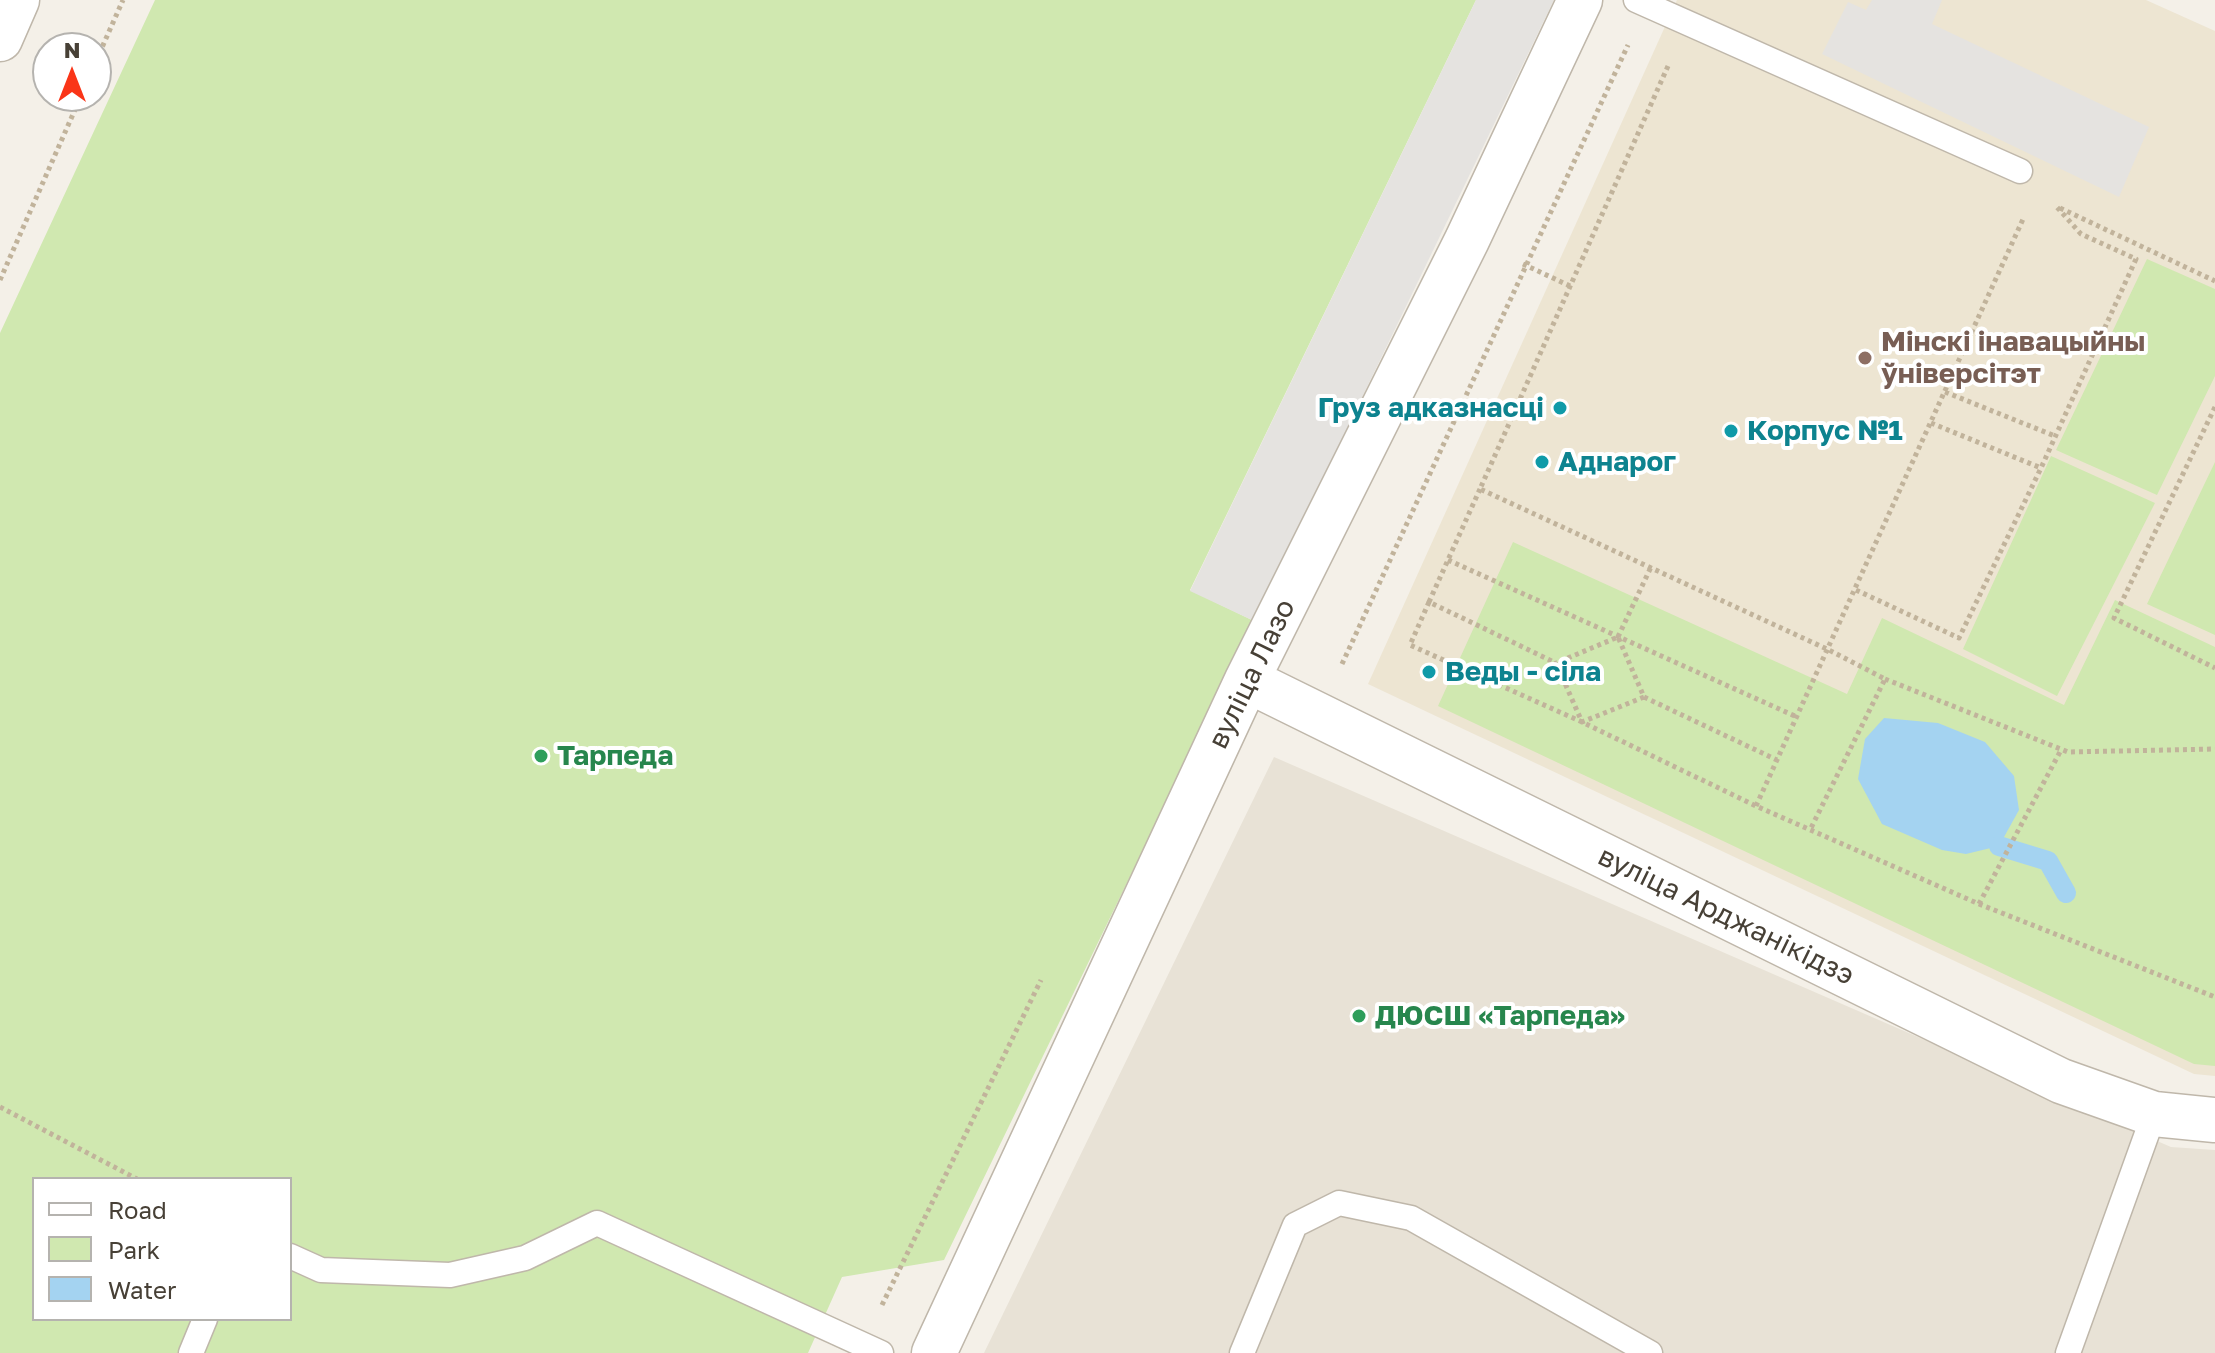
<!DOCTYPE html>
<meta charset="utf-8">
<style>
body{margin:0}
#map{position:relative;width:2215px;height:1353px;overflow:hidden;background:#f4f0e8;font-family:"Golos Text",sans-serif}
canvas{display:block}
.legend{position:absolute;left:32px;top:1177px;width:260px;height:144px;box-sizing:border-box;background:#fff;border:2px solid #b5b3af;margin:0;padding:10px 14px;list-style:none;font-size:24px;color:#474036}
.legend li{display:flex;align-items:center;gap:16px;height:40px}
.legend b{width:40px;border:2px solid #b5b3af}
.north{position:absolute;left:32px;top:32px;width:80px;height:80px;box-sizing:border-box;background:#fff;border:2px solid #b5b3af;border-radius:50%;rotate:0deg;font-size:22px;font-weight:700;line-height:32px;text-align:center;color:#474036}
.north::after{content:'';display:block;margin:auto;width:28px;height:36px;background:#fa3518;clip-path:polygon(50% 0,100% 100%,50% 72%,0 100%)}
</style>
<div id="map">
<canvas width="2215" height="1353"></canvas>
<ul class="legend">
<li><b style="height:10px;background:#fff"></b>Road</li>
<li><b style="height:22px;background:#d0e8b0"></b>Park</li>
<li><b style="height:22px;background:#a4d3f1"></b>Water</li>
</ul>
<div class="north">N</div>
</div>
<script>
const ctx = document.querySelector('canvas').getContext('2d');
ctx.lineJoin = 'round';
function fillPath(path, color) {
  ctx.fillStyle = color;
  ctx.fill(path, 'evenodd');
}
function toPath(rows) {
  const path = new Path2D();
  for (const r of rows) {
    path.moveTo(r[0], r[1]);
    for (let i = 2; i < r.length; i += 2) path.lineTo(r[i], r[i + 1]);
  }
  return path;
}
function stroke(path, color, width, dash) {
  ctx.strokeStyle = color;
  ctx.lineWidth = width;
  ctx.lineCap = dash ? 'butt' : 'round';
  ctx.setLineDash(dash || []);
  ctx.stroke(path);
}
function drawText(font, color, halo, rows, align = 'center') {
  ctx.font = font + ' "Golos Text",sans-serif';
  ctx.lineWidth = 8;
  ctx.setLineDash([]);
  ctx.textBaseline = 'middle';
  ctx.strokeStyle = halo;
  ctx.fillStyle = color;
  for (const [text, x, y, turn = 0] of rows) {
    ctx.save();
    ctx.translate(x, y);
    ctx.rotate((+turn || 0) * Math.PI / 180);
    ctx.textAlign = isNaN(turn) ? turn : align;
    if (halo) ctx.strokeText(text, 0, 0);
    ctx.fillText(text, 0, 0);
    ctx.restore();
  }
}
fillPath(toPath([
 [1274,757,2171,1147,2215,1150,2215,1353,984,1353]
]), '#e8e2d6');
fillPath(toPath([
 [1677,0,2146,0,2215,31,2215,1076,2194,1074,1368,684]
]), '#ede5d2');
fillPath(toPath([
 [155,0,1476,0,1190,590,1254,621,944,1260,842,1277,808,1353,0,1353,0,333],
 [34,1179,290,1179,290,1319,34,1319],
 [2147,259,2215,289,2215,376,2157,495,2056,450],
 [2051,456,2155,503,2057,696,1963,649],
 [2215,462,2215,635,2147,604],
 [1513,542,1847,694,1882,618,2064,705,2115,600,2215,647,2215,1066,2194,1064,1438,706]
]), '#d0e8b0');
fillPath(toPath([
 [1476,0,1554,0,1254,621,1190,591],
 [1872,0,1942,0,1932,24,2149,127,2119,197,1822,54,1848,2,1866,10]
]), '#e5e3e0');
fillPath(toPath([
 [1884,718,1938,723,1985,742,2014,776,2019,810,1999,846,1966,854,1942,850,1882,824,1858,779,1865,739]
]), '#a4d3f1');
stroke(toPath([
 [1999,846,2048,861,2066,893]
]), '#a4d3f1', 20);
const lane = toPath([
 [1636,0,2020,171],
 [290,1256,321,1270,450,1275,525,1258,597,1223,881,1353],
 [191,1353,205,1319],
 [1242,1353,1295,1225,1339,1203,1411,1218,1650,1353],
 [2068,1353,2154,1114]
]);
const street = toPath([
 [0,39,17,0],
 [1247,680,2061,1081,2154,1114,2215,1120],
 [934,1353,1247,680,1467,240,1580,0]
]);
stroke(lane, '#bfb7aa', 27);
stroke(street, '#bfb7aa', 47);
stroke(toPath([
 [96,61,123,0],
 [1668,66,1480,489,1829,650,1885,679,1811,828],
 [2060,208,2215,281],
 [1523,264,1570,286],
 [0,280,81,96],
 [1945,392,2055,436],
 [2215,407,2114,618,2215,668],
 [1931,423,2041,468],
 [1480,489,1429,602,1556,663],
 [1448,560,1797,717],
 [1856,590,1959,638,2041,468,2136,259,2081,234,2055,205],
 [1429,602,1410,645,1582,722,1756,806,1979,904,2215,997],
 [1618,637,1651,567],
 [1342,664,1628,45],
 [1885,679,2068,752,2215,749],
 [1644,697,1582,722,1556,663,1618,637,1644,697,1777,760],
 [1756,806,2024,217],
 [1979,904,2061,750],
 [0,1107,137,1179],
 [882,1305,1041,980]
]), '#c1b39b', 5, [4, 4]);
stroke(lane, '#fff', 24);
stroke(street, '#fff', 44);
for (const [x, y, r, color] of [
 [1865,358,8,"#8d6e63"],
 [1560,408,8,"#0f9aa8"],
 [1731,431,8,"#0f9aa8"],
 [1542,462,8,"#0f9aa8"],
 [1429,672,8,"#0f9aa8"],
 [541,756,8,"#2e9e5b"],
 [1359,1016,8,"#2e9e5b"]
]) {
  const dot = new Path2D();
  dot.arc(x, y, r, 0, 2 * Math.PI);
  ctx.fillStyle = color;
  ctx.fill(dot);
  stroke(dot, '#fff', 3);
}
drawText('bold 28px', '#785e54', '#fff', [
 ["Мінскі інавацыйны",1881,342],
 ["ўніверсітэт",1881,374]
], 'left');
drawText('bold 28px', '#0d838f', '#fff', [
 ["Груз адказнасці",1544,408,"right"],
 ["Корпус №1",1747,431],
 ["Аднарог",1558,462],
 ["Веды - сіла",1445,672]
], 'left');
drawText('28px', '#474036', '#fff', [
 ["вуліца Лазо",1252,674,-64],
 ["вуліца Арджанікідзэ",1726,916,26]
]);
drawText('bold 28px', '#27864d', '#fff', [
 ["Тарпеда",557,756],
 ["ДЮСШ «Тарпеда»",1375,1016]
], 'left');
</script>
